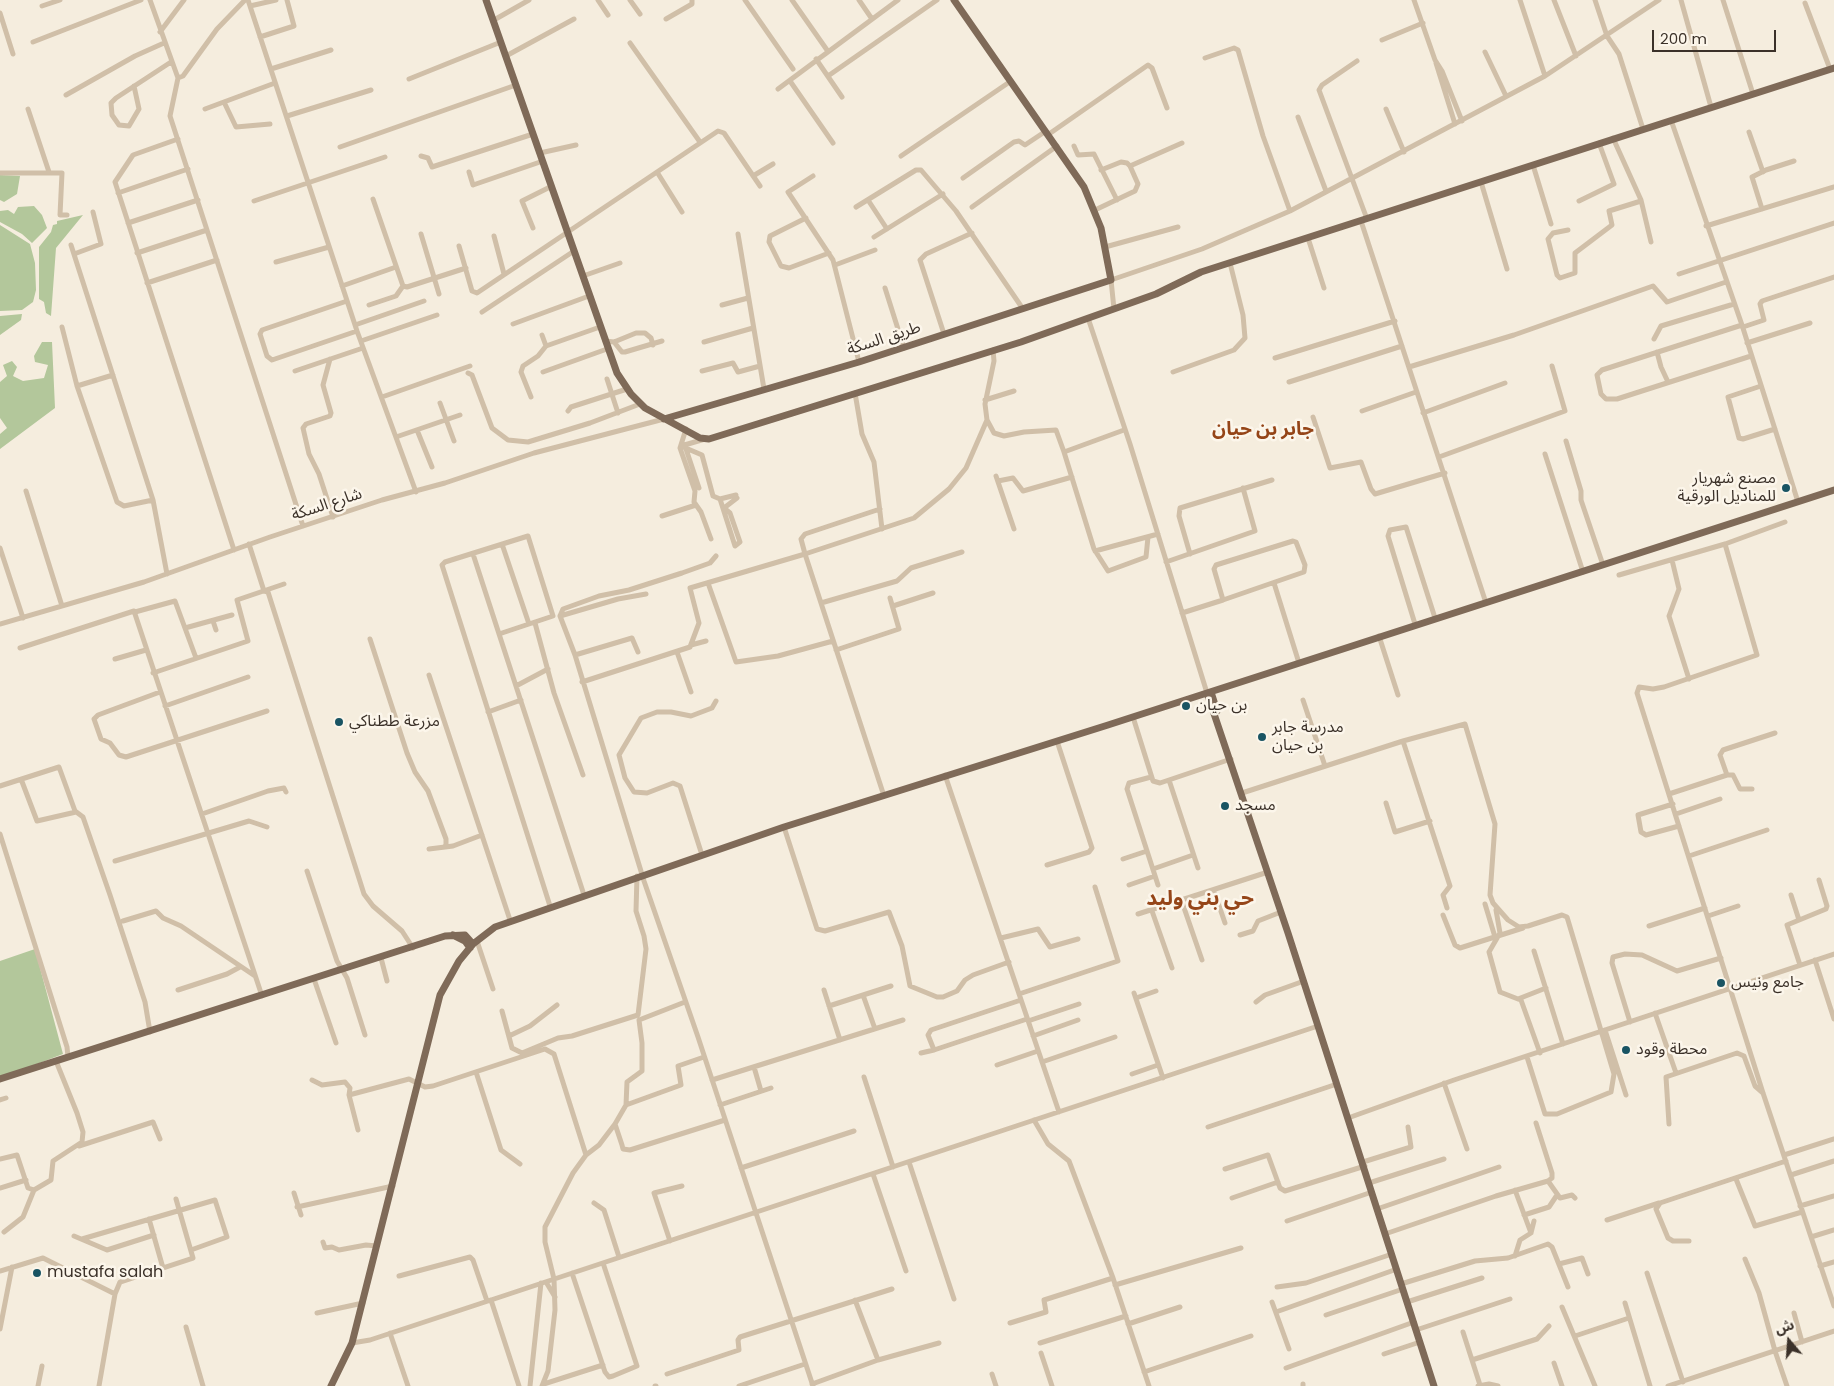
<!DOCTYPE html>
<meta charset="utf-8">
<style>
body{margin:0}
#map{position:relative;width:1834px;height:1386px;overflow:hidden;background:#f5edde;font-family:Poppins,"Noto Sans Arabic",sans-serif}
canvas{display:block}
.north{position:absolute;left:1764px;top:1316px;width:50px;height:50px;-webkit-text-stroke:4px #fcf6eb;paint-order:stroke;rotate:342deg;font-size:14px;font-weight:700;line-height:20px;text-align:center;color:#3b3129}
.north::after{content:'';display:block;margin:auto;width:18px;height:22px;background:#3b3129;clip-path:polygon(50% 0,100% 100%,50% 72%,0 100%)}
.scale{position:absolute;left:1652px;top:30px;width:124px;height:22px;box-sizing:border-box;border:2px solid #3b3129;border-top:0;padding-left:6px;font-size:15px;line-height:18px;white-space:nowrap;color:#3b3129;-webkit-text-stroke:4px #fcf6eb;paint-order:stroke}
</style>
<div id="map">
<canvas width="1834" height="1386"></canvas>
<div class="north">ش</div>
<div class="scale">200 m</div>
</div>
<script>
const ctx = document.querySelector('canvas').getContext('2d');
ctx.lineJoin = 'round';
function fillPath(path, color) {
  ctx.fillStyle = color;
  ctx.fill(path, 'evenodd');
}
function toPath(rows) {
  const path = new Path2D();
  for (const r of rows) {
    path.moveTo(r[0], r[1]);
    for (let i = 2; i < r.length; i += 2) path.lineTo(r[i], r[i + 1]);
  }
  return path;
}
function stroke(path, color, width, dash) {
  ctx.strokeStyle = color;
  ctx.lineWidth = width;
  ctx.lineCap = dash ? 'butt' : 'round';
  ctx.setLineDash(dash || []);
  ctx.stroke(path);
}
function drawText(font, color, halo, rows, align = 'center') {
  ctx.font = font + ' Poppins,"Noto Sans Arabic",sans-serif';
  ctx.lineWidth = 5;
  ctx.setLineDash([]);
  ctx.textBaseline = 'middle';
  ctx.strokeStyle = halo;
  ctx.fillStyle = color;
  for (const [text, x, y, turn = 0] of rows) {
    ctx.save();
    ctx.translate(x, y);
    ctx.rotate((+turn || 0) * Math.PI / 180);
    ctx.textAlign = isNaN(turn) ? turn : align;
    if (halo) ctx.strokeText(text, 0, 0);
    ctx.fillText(text, 0, 0);
    ctx.restore();
  }
}
fillPath(toPath([
 [0,175,20,176,17,194,4,202,0,200],
 [34,206,42,215,47,228,32,243,22,234,0,222,0,211,8,210,14,214,18,207],
 [83,215,56,248,51,316,46,313,44,302,39,299,39,247,51,232,53,225,57,224,57,221],
 [0,225,30,244,35,263,36,290,33,302,22,310,0,311],
 [22,314,21,320,0,335,0,316],
 [42,342,52,342,55,408,0,449,0,434,7,428,0,418,0,382,7,376,3,365,12,361,17,367,13,376,23,381,44,378,48,365,35,362,34,356],
 [35,949,63,1054,0,1078,0,961]
]), '#b3c79b');
stroke(toPath([
 [150,0,178,78,170,116,303,526],
 [248,0,357,331,416,492],
 [598,0,608,15],
 [630,0,640,14],
 [745,0,793,69],
 [792,0,827,50],
 [859,0,872,19],
 [1414,0,1435,60,1442,71,1462,121],
 [1520,0,1545,76],
 [1554,0,1576,56],
 [1595,0,1607,36,1619,54,1643,129],
 [1681,0,1711,107],
 [1723,0,1753,94],
 [1805,3,1830,69],
 [42,6,60,0],
 [250,6,276,0],
 [0,13,13,54],
 [666,19,692,4,692,0],
 [494,20,529,0],
 [160,32,184,0],
 [260,37,294,26,287,0],
 [1382,40,1423,23],
 [33,42,141,0],
 [630,43,700,142],
 [1485,52,1506,96],
 [506,56,574,19],
 [1205,58,1234,48,1238,50,1263,136,1290,211],
 [816,59,842,97],
 [1357,61,1322,85,1319,90,1367,219],
 [1436,63,1455,124],
 [271,69,331,50],
 [828,76,937,0],
 [178,78,183,76,217,29,245,0],
 [409,79,501,42],
 [790,81,833,143],
 [134,86,139,109,129,126,119,125,112,115,111,103,116,98,171,62],
 [778,89,898,0],
 [66,95,135,56,164,43],
 [224,102,236,127,270,124],
 [28,109,49,172],
 [205,109,275,83],
 [1386,109,1404,152],
 [287,116,371,90],
 [1298,117,1326,191],
 [1671,120,1742,325,1798,502],
 [1749,132,1763,172],
 [1049,134,1148,65,1152,68,1167,108],
 [1613,138,1641,200,1651,242],
 [178,139,133,155,115,182,234,550],
 [1074,146,1078,155,1094,154,1117,200],
 [340,147,516,85],
 [540,153,576,145],
 [421,156,428,158,432,167,533,134],
 [901,156,1011,81],
 [1533,165,1551,224],
 [1101,170,1121,162,1127,163,1130,166],
 [469,172,473,185,543,161],
 [657,172,682,212],
 [0,173,62,173,60,215,67,215],
 [753,176,773,164],
 [813,176,788,192,833,260,859,362],
 [963,178,1014,142,1019,141,1025,145,1046,131],
 [1481,182,1507,269],
 [118,193,188,169],
 [373,199,403,286,407,287,466,268],
 [868,200,887,229],
 [254,201,385,157],
 [1579,201,1614,184,1599,143],
 [856,207,916,170,921,170,956,211,1023,309],
 [972,207,1057,146],
 [1762,209,1752,177,1766,170,1794,161],
 [1095,210,1135,191,1138,184,1130,166,1182,143],
 [806,218,770,236,769,242,781,266,789,268,829,253],
 [1361,221,1486,603],
 [128,223,198,200],
 [1706,226,1834,187],
 [533,228,522,201,552,186],
 [1568,230,1553,233,1548,239,1557,275,1560,278,1575,273,1575,253,1612,225,1609,211,1641,201],
 [421,234,439,294],
 [738,234,764,389],
 [494,236,504,274],
 [874,237,943,194],
 [1308,238,1324,288],
 [71,245,153,500,167,574],
 [459,246,472,291,477,293,718,131,724,133,760,186],
 [1105,247,1178,227],
 [137,253,207,230],
 [74,254,101,244,93,212],
 [276,262,329,247],
 [835,265,875,250],
 [1679,274,1834,223],
 [583,276,620,263],
 [147,283,217,260],
 [342,286,396,267],
 [885,288,904,348],
 [347,301,262,330,260,334,267,356,272,360,357,331],
 [369,305,396,296,403,286],
 [722,305,748,298],
 [1114,309,1111,280,1202,249,1290,211,1545,76,1659,0],
 [482,312,574,251],
 [1088,318,1130,444,1207,693],
 [513,324,589,296],
 [355,325,424,301],
 [1742,325,1602,370,1597,375,1601,394,1606,399,1617,399,1751,356],
 [62,327,77,386,117,502,124,506,153,500],
 [1743,327,1764,320,1760,304,1762,301,1834,277],
 [944,334,920,260,926,254,972,233],
 [542,335,546,346],
 [1654,339,1661,326,1734,304],
 [361,341,437,315],
 [605,341,614,342,636,333,645,333,651,338,653,345],
 [614,342,622,352,625,352,662,341],
 [704,342,753,328],
 [1747,343,1810,323],
 [1657,352,1661,367,1668,382],
 [1275,358,1395,321],
 [330,359,323,385,331,413,330,416,306,424,303,428,309,454,319,474,333,517],
 [1409,367,1514,335,1653,286,1667,302,1726,282],
 [295,371,363,348],
 [702,371,733,363,738,372,760,366],
 [543,372,607,349],
 [1173,372,1234,350,1245,338,1243,315,1230,263],
 [468,373,472,375,492,428,508,440,528,442,590,423,640,404],
 [607,379,618,413],
 [1289,382,1402,346],
 [77,386,113,375],
 [1761,386,1728,397,1739,438,1743,439,1775,429],
 [855,393,862,434,874,462,882,529],
 [382,397,470,366],
 [531,397,521,372,523,366,538,356,546,346,600,327],
 [985,400,1014,391],
 [440,403,454,441],
 [568,411,571,407,627,389],
 [1362,411,1416,392],
 [1423,413,1505,383],
 [1313,417,1330,468,1361,462,1371,489,1375,494,1445,473],
 [987,420,994,433,1004,436,1024,432,1056,430,1064,452,1124,430],
 [686,429,680,448,695,491,694,502,701,512,711,539],
 [417,430,432,467],
 [396,437,460,415],
 [1566,441,1581,491,1581,500,1603,565],
 [681,446,702,455,713,496,720,499,735,546,740,542,730,513,724,508,737,498],
 [681,446,705,439],
 [686,449,699,488],
 [1064,452,1094,549,1108,571,1146,557,1148,537],
 [1545,454,1583,572],
 [1439,457,1565,411,1552,366],
 [996,476,1014,529],
 [998,481,1013,478,1023,491,1072,477],
 [26,491,62,606],
 [720,499,736,495],
 [662,516,696,505],
 [249,544,264,591,268,592,364,894,373,906,402,931,413,948],
 [502,544,529,624],
 [1725,544,1757,655,1664,687,1653,689,1639,687,1637,693,1763,1093,1834,1306],
 [0,548,23,618],
 [1095,551,1158,534],
 [473,554,584,895],
 [1190,554,1179,516,1180,508,1272,480],
 [716,556,710,563,682,573,629,590,599,596,563,609,560,616,575,655,644,881,698,1037,813,1386],
 [1672,560,1679,589,1669,616,1689,679],
 [1166,562,1255,531,1243,488],
 [1619,575,1725,544,1785,522],
 [708,583,736,662,778,656,833,641],
 [1274,583,1299,663],
 [821,603,897,581,911,568,962,552],
 [893,606,933,593],
 [135,612,175,601,196,658],
 [1182,613,1223,600,1304,572,1305,565,1296,542,1293,541,1216,565,1214,569,1223,600],
 [560,616,618,599,646,594],
 [213,621,216,630],
 [535,623,554,693,583,775],
 [0,624,144,582,270,537,382,500,445,483,534,453,664,419],
 [1415,624,1388,536,1390,530,1406,527,1435,618],
 [185,628,232,615],
 [499,634,553,616,528,536,445,562,442,565,550,906],
 [1379,636,1398,695],
 [370,639,407,753,415,772,428,791,446,839,446,847],
 [691,645,706,641],
 [20,648,134,611,262,996],
 [836,650,899,629,890,598],
 [677,652,691,692],
 [575,655,632,638,638,652],
 [115,659,146,650],
 [153,673,248,641,237,600,284,584],
 [429,675,510,920],
 [582,682,690,647,699,623,690,588,805,554,801,539,805,534,880,509],
 [516,686,548,669],
 [160,692,98,715,94,719,101,739,110,743,119,755,126,757,267,711],
 [1303,700,1325,766],
 [165,706,248,677],
 [488,712,521,700],
 [1133,717,1153,781,1160,783,1231,759],
 [1403,741,1450,886,1443,895,1447,908],
 [945,775,1059,1112],
 [1727,775,1733,775,1740,789,1752,789],
 [1151,777,1129,783,1127,789,1158,885],
 [21,779,37,821,76,812],
 [1169,780,1198,868],
 [0,786,59,767,75,811,83,817,110,895,145,1002,150,1032],
 [1242,793,1403,741,1465,724,1495,824,1490,895,1493,903,1508,920,1519,927,1528,926,1562,915,1567,917,1614,1074,1611,1092,1557,1114,1545,1114,1527,1057],
 [1669,794,1727,775,1720,755,1723,750,1775,733],
 [884,796,805,554,914,518,949,489,966,468,987,420,985,404,994,361,993,350],
 [1386,803,1395,832,1430,821],
 [1673,804,1638,815,1641,832,1646,835,1679,826],
 [202,814,268,791,284,788,286,792],
 [1676,814,1720,799],
 [784,827,817,929,825,931,889,912,902,946,910,986,937,997,943,997,957,991,965,980,973,975,1009,962],
 [0,834,67,1047,68,1057],
 [429,849,453,846,482,835],
 [702,855,680,786,673,783,647,793,634,792,625,778,619,755,641,718,657,712,671,712,691,716,712,708,716,701],
 [1689,856,1767,830],
 [1123,859,1147,851],
 [115,861,249,821,267,827],
 [1047,865,1089,852,1092,848,1057,741],
 [1153,869,1193,855],
 [307,871,337,961,347,978,365,1035],
 [1129,885,1155,876],
 [1214,891,1225,923],
 [1791,895,1799,920],
 [1182,902,1202,960],
 [1485,904,1495,937],
 [1496,910,1500,933,1489,952,1500,992,1518,999,1546,988],
 [1152,911,1172,968],
 [1138,914,1268,872],
 [1443,915,1455,945,1460,948,1523,928],
 [1708,916,1738,906],
 [123,921,156,911,163,918,181,926,255,976],
 [1649,926,1705,908],
 [1240,935,1253,931,1258,921,1281,912],
 [1001,938,1038,929,1050,947,1078,939],
 [477,941,493,989],
 [1534,951,1563,1044],
 [381,958,387,981],
 [1815,960,1834,1019],
 [1800,965,1787,925,1826,909,1827,906,1819,880],
 [314,979,336,1043],
 [178,990,227,974,240,967],
 [824,990,840,1040],
 [1134,993,1163,1078],
 [1019,994,1118,961,1095,887],
 [863,995,875,1029],
 [1136,998,1156,991],
 [1518,999,1521,1000,1540,1053],
 [1021,1000,931,1030,928,1035,934,1050,1027,1019],
 [685,1002,639,1020,642,1043,642,1071,627,1082,626,1105,615,1124,622,1145,623,1149,630,1150,725,1120],
 [1256,1002,1265,995,1304,981],
 [829,1006,891,986],
 [502,1011,512,1048,522,1053,558,1038,572,1036,638,1015,646,949,644,936,636,911,637,876],
 [1655,1013,1676,1073],
 [1028,1021,1079,1004],
 [1630,1022,1612,963,1613,957,1625,954,1642,955,1677,971,1721,958],
 [1605,1030,1626,1095],
 [509,1036,530,1026,557,1005],
 [1033,1036,1078,1020],
 [921,1053,934,1050],
 [1042,1062,1115,1037],
 [997,1065,1038,1051],
 [754,1067,761,1091],
 [476,1072,501,1150,520,1164],
 [1132,1074,1158,1065],
 [864,1077,893,1167],
 [312,1080,322,1085,345,1082,350,1088,349,1095,409,1079,425,1087,433,1086,545,1049,554,1054,586,1155,599,1145,615,1124],
 [712,1080,903,1020],
 [1444,1083,1467,1149],
 [349,1095,358,1130],
 [0,1100,6,1098],
 [626,1105,681,1085,678,1066,704,1057],
 [720,1105,771,1088],
 [1348,1118,1454,1080,1834,954],
 [1034,1120,1048,1144,1069,1161,1113,1278,1149,1386],
 [1669,1124,1666,1077,1737,1053,1744,1056,1755,1086,1763,1093],
 [1208,1127,1337,1084],
 [79,1146,153,1122,160,1139],
 [1784,1155,1834,1139],
 [0,1159,17,1155,28,1188,34,1190,51,1180,53,1161,82,1142,83,1132,77,1113,56,1061],
 [909,1162,954,1299],
 [1363,1162,1411,1147,1408,1127],
 [741,1168,854,1131],
 [1225,1169,1268,1155,1280,1188,1285,1191,1365,1166],
 [873,1174,906,1271],
 [1791,1175,1834,1161],
 [1736,1179,1755,1226,1802,1212],
 [1548,1181,1560,1198,1572,1195,1575,1198],
 [1369,1183,1444,1159],
 [0,1188,26,1180],
 [1515,1190,1531,1233],
 [294,1193,301,1215],
 [1232,1198,1278,1182],
 [594,1203,604,1210,619,1257],
 [1800,1206,1834,1196],
 [297,1207,393,1186],
 [1377,1209,1499,1167],
 [1524,1215,1549,1207,1557,1195],
 [149,1219,163,1268],
 [1607,1220,1659,1203],
 [1287,1221,1372,1192],
 [4,1232,23,1217,34,1190],
 [1385,1234,1496,1196,1548,1181,1552,1178,1552,1173,1536,1123],
 [74,1236,107,1250,154,1235],
 [1811,1237,1834,1230],
 [82,1239,215,1200,227,1237,191,1250],
 [670,1241,654,1193,682,1186],
 [1689,1241,1673,1241,1668,1238,1656,1209,1660,1203,1786,1161],
 [323,1242,325,1248,332,1247,339,1250,366,1245,377,1246],
 [1515,1256,1520,1240,1531,1233,1534,1221],
 [1745,1259,1759,1293,1775,1351,1787,1386],
 [1559,1264,1582,1258,1588,1274],
 [1820,1266,1834,1262],
 [0,1271,43,1258,115,1294],
 [572,1273,605,1372,609,1377,613,1376,637,1366,603,1263],
 [1647,1273,1683,1382],
 [399,1276,470,1257,473,1260,487,1301],
 [546,1282,555,1297],
 [1401,1284,1475,1261,1508,1258,1548,1244,1552,1247,1568,1287],
 [1115,1285,1241,1248],
 [1277,1287,1306,1283,1392,1254],
 [491,1300,519,1386],
 [855,1300,878,1360],
 [1272,1302,1289,1349],
 [1407,1302,1482,1278],
 [1625,1303,1650,1386],
 [1562,1307,1595,1386],
 [1276,1312,1397,1269],
 [317,1313,363,1303],
 [1794,1313,1802,1342],
 [1326,1315,1403,1289],
 [1010,1323,1046,1312,1044,1300,1113,1278],
 [1128,1324,1180,1307],
 [186,1327,203,1386],
 [0,1329,12,1267],
 [1416,1330,1510,1299],
 [1463,1332,1480,1385],
 [390,1333,408,1386],
 [1575,1336,1629,1318],
 [352,1343,370,1340,491,1300,1318,1026],
 [1040,1343,1126,1316],
 [1041,1353,1052,1386],
 [1384,1354,1420,1342],
 [1472,1360,1537,1339,1549,1326],
 [1554,1363,1562,1386],
 [1286,1368,1414,1322],
 [1144,1372,1251,1336],
 [667,1374,739,1350,738,1340,740,1337,892,1289],
 [992,1374,996,1386],
 [544,1384,603,1365],
 [812,1384,878,1360,939,1343],
 [1303,1384,1303,1386],
 [38,1386,42,1366],
 [99,1386,115,1294,120,1282,193,1258,176,1199],
 [530,1386,541,1283],
 [542,1386,548,1371,555,1310,554,1279,545,1242,545,1227,573,1173,586,1155],
 [655,1386,656,1386],
 [739,1386,805,1364],
 [1478,1386,1489,1384,1498,1386],
 [1668,1386,1834,1331]
]), '#d0bfa8', 5);
stroke(toPath([
 [486,0,617,373,631,394,645,408,700,438,709,439,1021,342,1156,294,1201,272,1834,68],
 [664,419,859,362,1111,280,1101,228,1084,187,954,0],
 [1211,692,1217,711],
 [1207,693,1288,933,1434,1386],
 [453,935,465,941,470,948],
 [0,1079,445,936,465,935,473,944],
 [331,1386,352,1343,440,995,459,961,473,944,495,927,784,827,1108,725,1834,490]
]), '#7f6a58', 7);
for (const [x, y, r, color] of [
 [1786,488,5,"#195463"],
 [1186,706,5,"#195463"],
 [339,722,5,"#195463"],
 [1262,737,5,"#195463"],
 [1225,806,5,"#195463"],
 [1721,983,5,"#195463"],
 [1626,1050,5,"#195463"],
 [37,1273,5,"#195463"]
]) {
  const dot = new Path2D();
  dot.arc(x, y, r, 0, 2 * Math.PI);
  ctx.fillStyle = color;
  ctx.fill(dot);
  stroke(dot, '#fcf6eb', 2);
}
drawText('16px', '#3b3129', '#fcf6eb', [
 ["طريق السكة",884,339,-18],
 ["شارع السكة",327,505,-18]
]);
drawText('16px', '#3b3129', '#fcf6eb', [
 ["مصنع شهريار",1776,479,"right"],
 ["للمناديل الورقية",1776,497,"right"],
 ["بن حيان",1196,706],
 ["مزرعة ططناكي",349,722],
 ["مدرسة جابر",1272,728],
 ["بن حيان",1272,746],
 ["مسجد",1235,806],
 ["جامع ونيس",1731,983],
 ["محطة وقود",1636,1050],
 ["mustafa salah",47,1273]
], 'left');
drawText('bold 19px', '#954518', '#fcf6eb', [
 ["جابر بن حيان",1263,430]
]);
drawText('bold 21px', '#954518', '#fcf6eb', [
 ["حي بني وليد",1200,900]
]);
</script>
